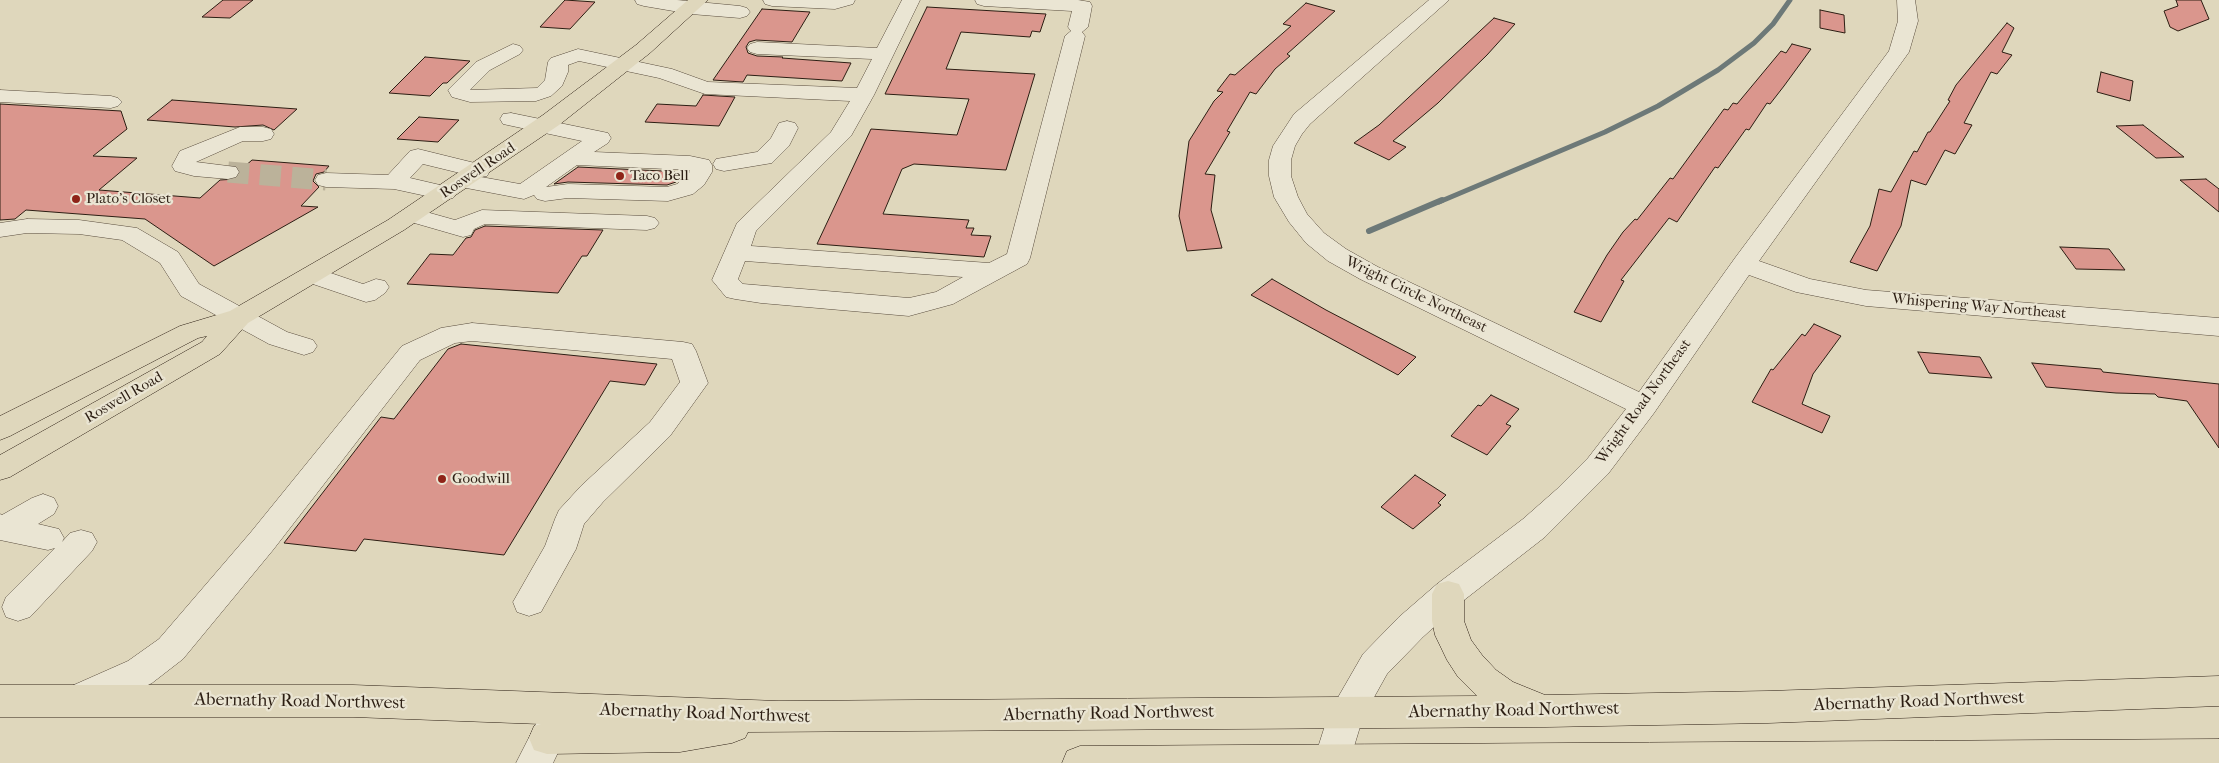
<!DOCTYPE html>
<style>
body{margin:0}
canvas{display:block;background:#dfd7bc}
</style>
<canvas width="2219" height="763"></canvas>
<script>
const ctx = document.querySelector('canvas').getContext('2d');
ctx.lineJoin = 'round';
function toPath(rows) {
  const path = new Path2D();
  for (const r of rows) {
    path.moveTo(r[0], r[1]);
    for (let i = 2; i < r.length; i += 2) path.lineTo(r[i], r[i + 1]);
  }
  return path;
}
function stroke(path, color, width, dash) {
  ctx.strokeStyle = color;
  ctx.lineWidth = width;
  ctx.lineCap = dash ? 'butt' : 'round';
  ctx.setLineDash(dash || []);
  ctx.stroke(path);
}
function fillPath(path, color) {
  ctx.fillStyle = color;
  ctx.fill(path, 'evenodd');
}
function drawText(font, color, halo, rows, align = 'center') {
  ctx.font = font + ' "IM FELL French Canon",serif';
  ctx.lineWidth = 4.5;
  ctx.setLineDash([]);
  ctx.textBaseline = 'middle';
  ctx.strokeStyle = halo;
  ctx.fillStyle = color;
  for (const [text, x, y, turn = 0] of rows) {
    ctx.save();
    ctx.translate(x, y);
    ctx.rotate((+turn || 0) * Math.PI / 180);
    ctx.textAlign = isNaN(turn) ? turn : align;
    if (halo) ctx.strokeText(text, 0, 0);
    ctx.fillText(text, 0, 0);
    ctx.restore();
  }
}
stroke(toPath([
 [1439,202,1605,132,1658,106,1718,70,1754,43,1773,24,1790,0]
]), '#6d7978', 5);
stroke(toPath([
 [1369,231,1442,200]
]), '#6d7978', 6);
const building = toPath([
 [223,0,253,0,230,18,202,17,223,0],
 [565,0,595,2,570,29,540,27,565,0],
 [2176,0,2201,0,2209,19,2178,31,2170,27,2164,11,2178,6,2176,0],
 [1306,3,1335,11,1287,54,1290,56,1275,69,1256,94,1250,92,1227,131,1230,132,1205,174,1215,175,1211,210,1222,248,1187,251,1179,216,1189,141,1214,101,1223,92,1217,91,1230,74,1235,75,1291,26,1283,24,1306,3],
 [927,7,1046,14,1040,32,1032,31,1030,37,961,32,946,69,1035,74,1006,170,914,164,902,169,883,214,969,220,966,228,974,228,971,235,991,236,984,257,817,244,871,129,957,135,969,99,885,94,927,7],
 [762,9,810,12,792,42,756,40,749,42,746,47,748,53,757,56,783,57,782,58,851,63,842,81,747,75,743,82,713,80,762,9],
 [1820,10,1844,15,1845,33,1820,28,1820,10],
 [1494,18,1515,24,1487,55,1438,103,1393,141,1406,147,1389,160,1354,143,1379,125,1494,18],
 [2007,23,2014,28,2002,52,2012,55,1997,74,1991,72,1964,123,1972,125,1955,154,1945,150,1926,185,1911,180,1901,226,1877,271,1850,262,1870,226,1879,189,1891,192,1914,151,1917,152,1928,132,1930,132,1950,101,1948,100,1956,85,2007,23],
 [1792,44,1811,49,1784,86,1770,104,1767,103,1749,130,1746,129,1718,168,1715,167,1677,222,1669,218,1621,280,1624,281,1601,322,1574,312,1607,255,1623,232,1635,219,1637,220,1670,178,1673,179,1724,109,1728,110,1733,103,1737,104,1781,51,1786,53,1792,44],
 [425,57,470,61,447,83,443,83,430,96,389,93,425,57],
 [2101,72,2133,81,2130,101,2097,92,2101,72],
 [703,95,735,97,719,126,645,122,657,104,696,106,703,95],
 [172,100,297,109,274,130,263,125,235,127,147,120,172,100],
 [0,104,121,111,127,129,93,156,137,158,99,190,200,198,220,180,236,179,241,173,238,166,244,167,252,160,329,166,324,172,316,174,313,181,319,187,301,206,318,207,214,266,145,219,26,210,15,219,0,220,0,104],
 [419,117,459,120,438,142,397,139,419,117],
 [2143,125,2184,157,2156,158,2116,126,2143,125],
 [578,167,684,172,676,182,667,185,568,182,554,184,578,167],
 [2206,179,2219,189,2219,212,2180,180,2206,179],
 [485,226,603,230,587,256,582,256,558,293,407,284,430,254,453,255,466,238,471,237,475,230,485,226],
 [2060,247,2109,249,2125,270,2076,269,2060,247],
 [1272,279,1326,310,1416,357,1398,375,1251,295,1272,279],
 [1814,324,1841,336,1813,374,1802,404,1830,416,1822,433,1752,402,1771,369,1773,370,1802,334,1805,336,1814,324],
 [461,344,657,364,645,385,610,381,504,555,364,539,356,551,284,543,381,417,394,419,448,349,461,344],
 [1918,352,1980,357,1992,378,1929,373,1918,352],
 [2032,363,2101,369,2103,372,2219,384,2219,448,2187,401,2158,397,2155,394,2116,393,2046,387,2032,363],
 [1491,395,1519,409,1506,424,1511,426,1487,455,1451,436,1478,405,1481,406,1491,395],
 [1415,475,1446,495,1438,503,1441,505,1413,529,1381,507,1415,475]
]);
fillPath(building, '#da968d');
stroke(building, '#2c1e13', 1);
stroke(toPath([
 [228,172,326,180]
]), '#bbb29a', 21, [21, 11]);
const minor = toPath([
 [635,0,677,0,740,6,747,8,750,12,747,16,740,18,691,14,644,6,637,4,635,0],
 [763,0,855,0,853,4,835,9,772,6,765,4,763,0],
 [902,0,920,0,874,95,851,136,756,231,751,246,989,263,1007,254,1065,36,1071,31,1068,27,1072,11,984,6,977,4,975,0,1078,0,1090,2,1092,6,1088,27,1082,32,1085,36,1030,258,1027,264,953,304,909,316,761,303,735,299,726,297,712,280,737,223,831,132,850,101,705,94,659,78,579,61,568,65,568,72,562,86,551,96,536,101,470,102,452,97,448,90,476,62,513,44,520,46,523,50,520,54,490,70,470,90,537,88,545,80,548,62,551,58,578,49,672,69,708,82,857,88,872,59,757,54,750,52,747,48,750,44,757,42,877,48,902,0],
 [745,261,963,277,936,292,909,298,743,284,738,279,745,261],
 [1429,0,1449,0,1310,124,1302,134,1295,146,1291,160,1291,176,1298,197,1307,214,1324,233,1346,249,1378,267,1639,392,1735,258,1889,51,1898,21,1897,0,1915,0,1918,21,1909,52,1759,261,1810,279,1866,290,2219,318,2219,336,1866,306,1796,292,1749,275,1654,413,1608,474,1545,537,1459,604,1423,637,1387,674,1363,717,1349,763,1313,763,1329,713,1363,654,1399,617,1437,584,1523,519,1557,489,1588,458,1626,409,1360,279,1328,261,1306,243,1289,222,1274,197,1269,176,1269,160,1273,146,1294,114,1429,0],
 [0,90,111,96,118,98,122,102,118,106,111,108,0,102,0,90],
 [511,113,608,133,611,138,608,143,594,152,690,156,709,160,712,165,712,172,704,185,693,194,668,201,568,198,545,201,537,199,534,195,524,199,456,186,453,181,456,176,464,174,423,164,410,178,453,188,457,193,453,198,445,200,394,189,326,187,318,185,315,180,318,175,326,173,388,175,410,151,418,149,487,166,490,171,487,176,481,177,520,184,582,141,503,124,500,119,503,114,511,113],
 [577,165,690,170,690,172,677,184,667,187,568,184,546,187,577,165],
 [787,121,795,123,798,128,789,146,772,163,724,171,716,169,713,164,716,159,757,152,771,138,779,123,787,121],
 [240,127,263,127,271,129,274,134,271,139,263,141,243,141,196,162,236,167,239,172,236,177,228,179,194,176,175,171,172,166,180,151,240,127],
 [412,208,455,220,482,210,647,216,655,218,659,223,655,228,647,230,485,224,474,229,471,235,463,237,404,220,400,215,404,210,412,208],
 [27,219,79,220,137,228,178,252,199,284,287,332,313,340,317,346,313,352,304,355,269,344,181,296,160,263,122,240,79,234,27,233,0,237,0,223,27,219],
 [313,267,363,284,376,279,385,281,389,287,385,293,375,300,366,302,304,281,300,275,304,269,313,267],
 [472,323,683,342,692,344,696,351,708,383,670,436,603,502,584,524,576,549,541,612,529,616,517,612,513,602,545,546,555,519,559,510,581,486,650,422,680,382,672,359,472,341,455,343,420,360,273,550,183,659,152,683,124,697,79,715,67,710,62,699,67,688,128,661,159,639,251,532,402,346,441,328,472,323],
 [43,494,54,498,58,506,54,514,38,524,59,529,64,538,62,542,70,533,81,530,92,533,97,542,92,551,30,617,18,621,6,617,2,607,6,597,55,548,48,550,0,540,0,514,2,515,32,498,43,494],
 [556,703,568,708,574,719,553,763,516,763,544,708,556,703]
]);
const major = toPath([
 [688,0,708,0,650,53,559,125,404,230,248,323,220,354,10,477,0,480,0,455,202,342,207,336,198,338,10,436,0,440,0,416,180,326,230,311,388,220,543,115,636,45,688,0],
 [1448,581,1459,584,1464,594,1464,621,1471,640,1482,655,1496,670,1513,682,1545,695,1768,691,2219,676,2219,706,1768,723,1546,727,748,732,745,738,732,743,680,752,547,754,534,750,529,738,534,726,541,724,353,717,0,717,0,685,353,685,778,701,1477,696,1458,677,1447,660,1435,635,1432,621,1432,594,1437,584,1448,581],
 [2219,739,2219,763,1062,763,1067,751,1080,746,2219,739]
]);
stroke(minor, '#594c3d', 1);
stroke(major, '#2c1e13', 1);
fillPath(minor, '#eae5d3');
fillPath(major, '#dfd7bc');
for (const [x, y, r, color] of [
 [620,176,5,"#8f2418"],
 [76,199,5,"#8f2418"],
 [442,479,5,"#8f2418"]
]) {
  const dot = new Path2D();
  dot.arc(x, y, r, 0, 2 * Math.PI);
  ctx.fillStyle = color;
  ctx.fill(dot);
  stroke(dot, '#eae5d3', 2);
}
drawText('15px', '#2c1e13', '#eae5d3', [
 ["Roswell Road",478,171,-34],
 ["Wright Circle Northeast",1416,295,26],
 ["Whispering Way Northeast",1979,307,5],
 ["Roswell Road",124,398,-30],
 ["Wright Road Northeast",1644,402,-54]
]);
drawText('15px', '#2c1e13', '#eae5d3', [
 ["Taco Bell",630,176],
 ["Plato's Closet",86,199],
 ["Goodwill",452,479]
], 'left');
drawText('18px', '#2c1e13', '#eae5d3', [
 ["Abernathy Road Northwest",300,702,1],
 ["Abernathy Road Northwest",1919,702,-2],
 ["Abernathy Road Northwest",1514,711,-1],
 ["Abernathy Road Northwest",705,714,2],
 ["Abernathy Road Northwest",1109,714,-1]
]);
</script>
